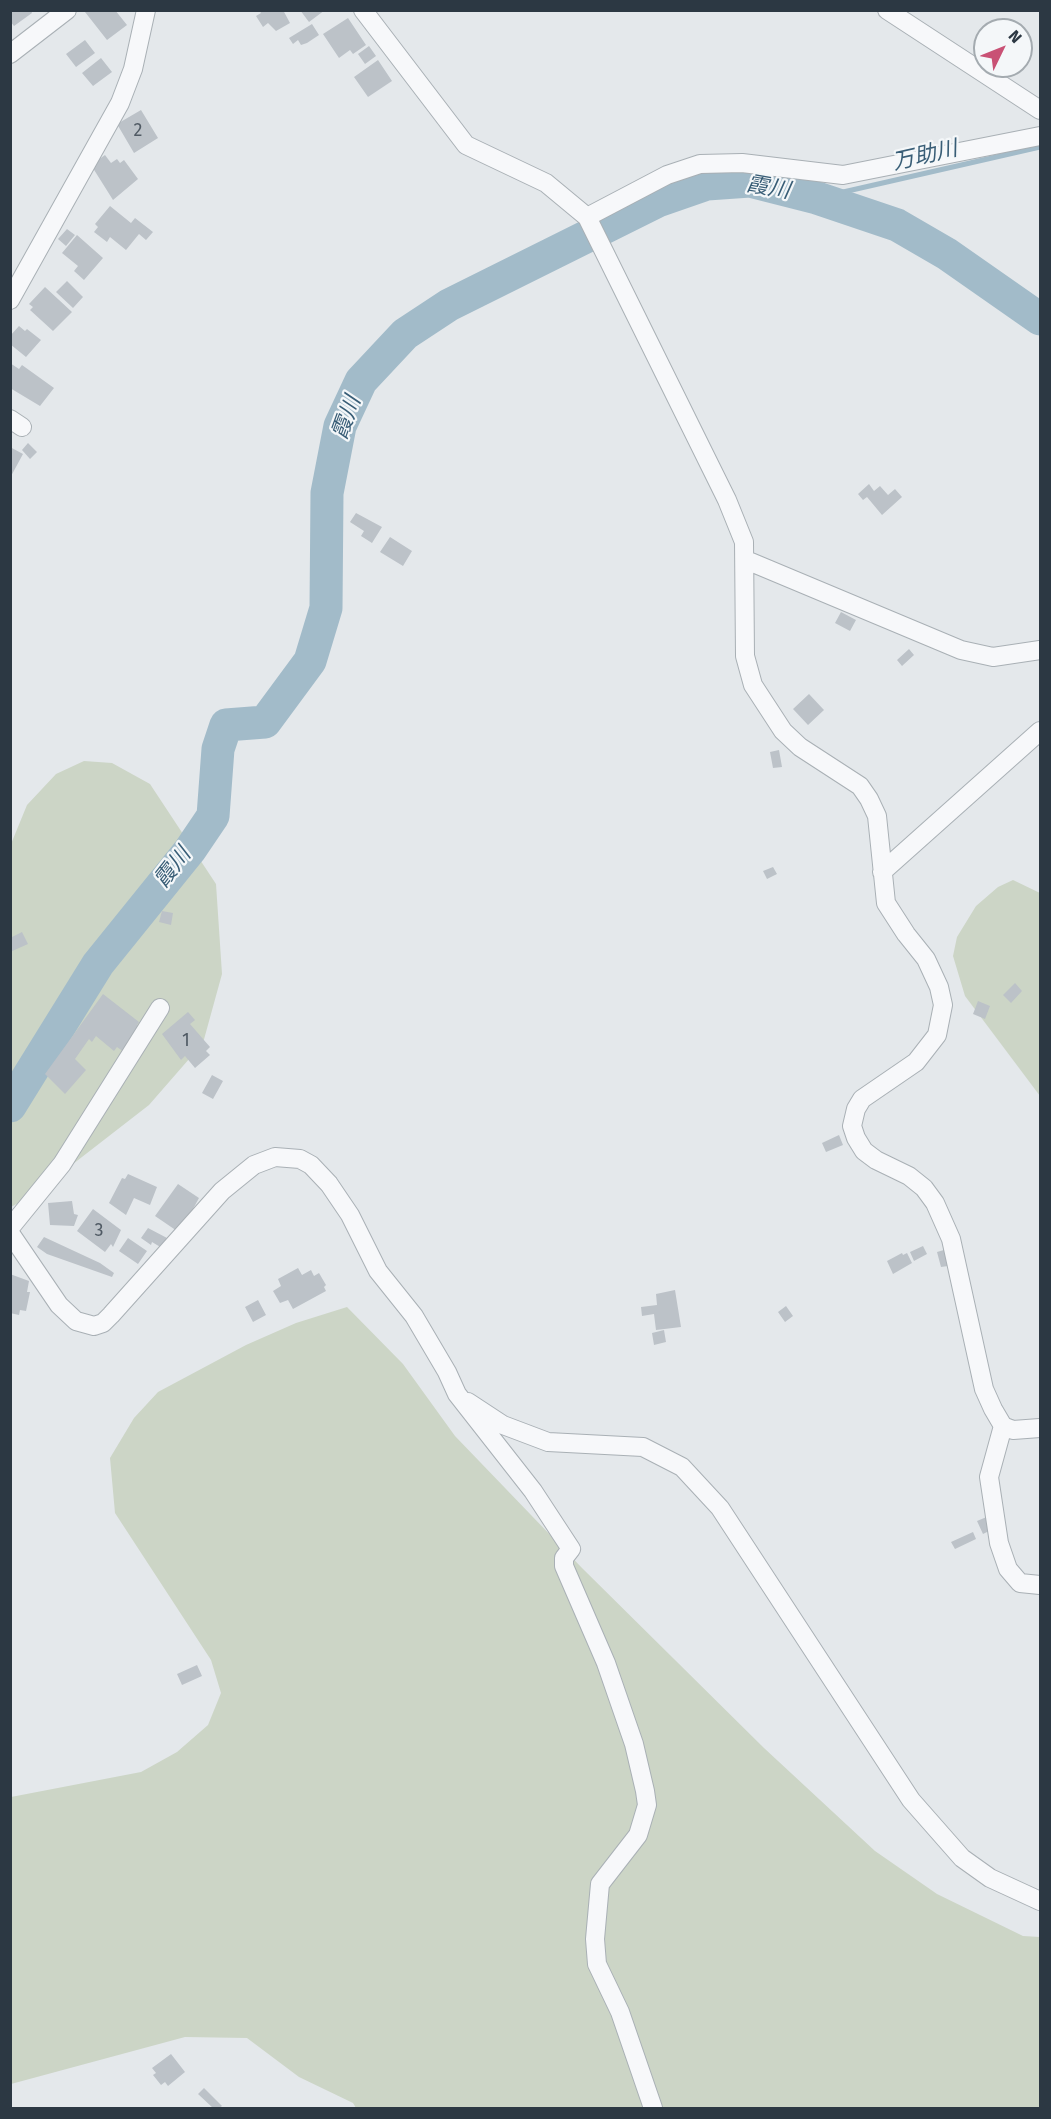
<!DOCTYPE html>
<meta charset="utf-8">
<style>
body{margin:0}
#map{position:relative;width:1051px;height:2119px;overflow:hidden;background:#e4e8eb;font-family:"Fira Sans",sans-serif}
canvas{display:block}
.frame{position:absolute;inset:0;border:12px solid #2c3843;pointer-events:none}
.north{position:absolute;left:973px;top:18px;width:60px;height:60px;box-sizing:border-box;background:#f4f7f9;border:2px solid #a4abb0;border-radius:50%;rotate:47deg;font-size:16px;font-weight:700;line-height:24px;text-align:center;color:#2c3843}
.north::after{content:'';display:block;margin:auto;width:21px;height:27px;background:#c95175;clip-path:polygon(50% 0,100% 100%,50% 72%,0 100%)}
</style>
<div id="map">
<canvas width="1051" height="2119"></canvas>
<div class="frame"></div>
<div class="north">N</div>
</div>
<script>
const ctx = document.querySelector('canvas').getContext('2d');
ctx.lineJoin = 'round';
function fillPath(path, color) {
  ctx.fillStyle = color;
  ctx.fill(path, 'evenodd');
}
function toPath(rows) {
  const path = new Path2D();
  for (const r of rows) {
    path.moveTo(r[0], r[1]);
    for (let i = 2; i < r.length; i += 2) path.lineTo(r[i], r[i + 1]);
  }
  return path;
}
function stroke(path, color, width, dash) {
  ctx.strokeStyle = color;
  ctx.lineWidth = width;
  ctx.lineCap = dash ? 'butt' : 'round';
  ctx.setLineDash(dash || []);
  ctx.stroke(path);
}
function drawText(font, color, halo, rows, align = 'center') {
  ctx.font = font + ' "Fira Sans","Noto Sans JP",sans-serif';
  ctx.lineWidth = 4.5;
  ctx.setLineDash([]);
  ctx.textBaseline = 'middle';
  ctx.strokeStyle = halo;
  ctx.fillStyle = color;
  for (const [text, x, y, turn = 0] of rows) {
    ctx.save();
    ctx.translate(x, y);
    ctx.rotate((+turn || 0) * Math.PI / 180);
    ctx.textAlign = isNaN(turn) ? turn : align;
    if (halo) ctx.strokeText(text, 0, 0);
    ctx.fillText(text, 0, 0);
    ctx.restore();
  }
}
fillPath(toPath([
 [84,761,112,763,150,784,216,884,222,974,203,1043,149,1105,33,1195,11,1207,11,844,27,805,56,774],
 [1013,880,1040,893,1040,1096,965,996,953,956,957,937,976,906,998,887],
 [347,1307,403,1364,455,1436,582,1568,764,1748,875,1851,937,1894,1023,1936,1040,1937,1040,2108,356,2108,353,2103,299,2077,247,2038,185,2037,11,2084,11,1797,141,1772,177,1752,208,1725,221,1693,211,1660,115,1513,110,1458,134,1418,158,1392,246,1345,296,1323]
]), '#ccd5c6');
stroke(toPath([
 [817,198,1040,147]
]), '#a2bbc9', 5);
stroke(toPath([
 [10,1106,98,964,190,850,213,816,218,749,226,725,265,722,310,661,326,608,327,493,340,426,361,381,405,334,449,305,658,201,707,184,750,181,817,198,897,225,947,254,1040,319]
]), '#a2bbc9', 33);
fillPath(toPath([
 [10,10,31,10,32,13,14,26,10,21],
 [88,10,115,10,127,25,107,40,85,12],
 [259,10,283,10,290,23,276,31,268,23,263,27,256,16,261,13],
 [300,10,325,10,309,22],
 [348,18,366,45,353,54,350,50,339,58,323,34],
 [312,24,319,35,307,43,301,45,298,40,293,44,289,38],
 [85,40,95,53,76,67,66,54],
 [369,46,376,56,365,64,358,54],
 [101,58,112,72,93,86,82,73],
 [378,60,392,81,368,97,354,77],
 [141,110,158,138,134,153,117,124],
 [105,155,111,163,117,159,120,163,124,160,138,179,113,200,91,165],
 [110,206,131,223,135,218,153,232,146,240,139,234,126,250,110,237,107,242,94,232,98,227,95,224],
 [67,229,75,235,66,246,58,239],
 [77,235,103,258,84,280,74,271,78,266,62,253],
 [67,281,83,297,73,308,56,292],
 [45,287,72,312,53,331,30,310,33,307,29,304],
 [19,326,25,331,27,329,41,340,26,357,10,344,10,336],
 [10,363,19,369,22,365,54,388,40,406,10,388],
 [28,443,37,452,30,459,22,450],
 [10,447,23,454,10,478],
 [869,484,874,491,880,486,888,495,895,489,902,497,882,515,867,497,863,500,858,494],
 [356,513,382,527,372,543,361,536,364,531,350,522],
 [390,537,412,551,403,566,380,552],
 [841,612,856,620,850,631,835,623],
 [909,649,914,655,902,666,897,660],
 [809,694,824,710,808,725,793,709],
 [779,750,782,767,773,768,770,752],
 [773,867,777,874,767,879,763,871],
 [162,911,173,913,171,925,159,922],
 [22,932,28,944,10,952,10,938],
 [1015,983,1022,991,1011,1003,1003,995],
 [103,994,139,1022,137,1025,141,1027,124,1052,117,1047,114,1051,96,1036,92,1042,89,1039,75,1059,86,1070,65,1094,45,1074],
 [978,1001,990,1006,985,1019,973,1014],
 [188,1012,195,1020,190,1024,210,1047,206,1051,210,1055,195,1068,185,1056,181,1060,162,1034],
 [212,1075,223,1081,213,1099,202,1093],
 [839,1135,843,1145,826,1152,822,1143],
 [128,1174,157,1187,150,1205,134,1198,126,1215,109,1203,122,1178,125,1179],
 [178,1184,199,1198,187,1220,185,1218,177,1231,155,1216],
 [72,1201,74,1214,78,1215,74,1226,50,1225,48,1203],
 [93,1209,121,1230,113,1247,111,1244,105,1252,77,1231],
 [148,1228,167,1238,162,1248,152,1242,151,1245,141,1238],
 [44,1237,100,1263,114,1273,112,1277,47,1254,37,1247],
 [128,1238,147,1251,138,1264,119,1251],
 [923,1246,927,1254,914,1261,910,1252],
 [944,1250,948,1266,941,1267,937,1252],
 [902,1253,903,1255,907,1253,912,1263,893,1274,887,1261],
 [298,1268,302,1275,311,1270,314,1276,319,1273,326,1285,324,1287,326,1291,293,1309,288,1300,280,1303,273,1291,281,1286,278,1279],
 [10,1274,29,1281,27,1292,30,1292,26,1311,20,1310,19,1315,10,1313],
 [675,1290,681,1327,656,1330,654,1314,642,1316,641,1307,657,1305,656,1294],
 [258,1300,266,1315,253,1322,245,1307],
 [786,1306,793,1316,785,1322,778,1312],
 [664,1330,666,1342,654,1345,652,1333],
 [989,1516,995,1528,983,1534,977,1521],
 [973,1532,976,1539,955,1549,951,1542],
 [197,1665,202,1676,182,1685,177,1674],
 [171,2054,185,2072,168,2086,165,2082,161,2085,153,2075,156,2073,152,2068],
 [204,2088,222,2106,219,2108,213,2108,198,2094]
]), '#bcc2c8');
const street = toPath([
 [363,10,466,145,546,183,587,217,727,500,744,542,745,656,753,685,783,731,800,747,860,786,869,799,877,816,886,903,906,934,926,959,939,987,943,1005,937,1035,916,1062,862,1099,856,1109,852,1126,856,1138,864,1151,876,1160,909,1176,924,1188,935,1203,951,1239,984,1389,993,1409,1003,1426,1013,1430,1040,1428],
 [887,10,1040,110],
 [10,54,67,10],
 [587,217,667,175,700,164,742,163,843,175,1040,136],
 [10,300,120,103,133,69,146,10],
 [10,419,22,427],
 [746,560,961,650,993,657,1040,650],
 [882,872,1040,731],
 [10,1228,62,1164,160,1008],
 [10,1233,59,1305,76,1321,94,1326,103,1323,111,1315,222,1191,254,1165,275,1157,300,1159,311,1165,329,1184,350,1215,378,1271,414,1316,447,1372,457,1394,533,1491,571,1549,564,1558,564,1566,606,1663,634,1744,645,1791,647,1805,638,1835,600,1884,595,1939,597,1964,620,2012,653,2108],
 [468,1402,503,1425,548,1442,643,1447,682,1467,720,1508,911,1800,962,1858,990,1878,1040,1901],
 [1003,1426,989,1477,999,1543,1008,1569,1020,1583,1040,1585]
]);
stroke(street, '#a9b0b5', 20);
stroke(street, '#f7f8fa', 18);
drawText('18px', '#505a64', null, [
 ["2",138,131],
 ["1",186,1041],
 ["3",99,1231]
]);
drawText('italic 22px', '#385d76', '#f4f7f9', [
 ["万助川",925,156,-13],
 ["霞川",768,188,10],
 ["霞川",347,418,-70],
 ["霞川",173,868,-52]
]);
</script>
